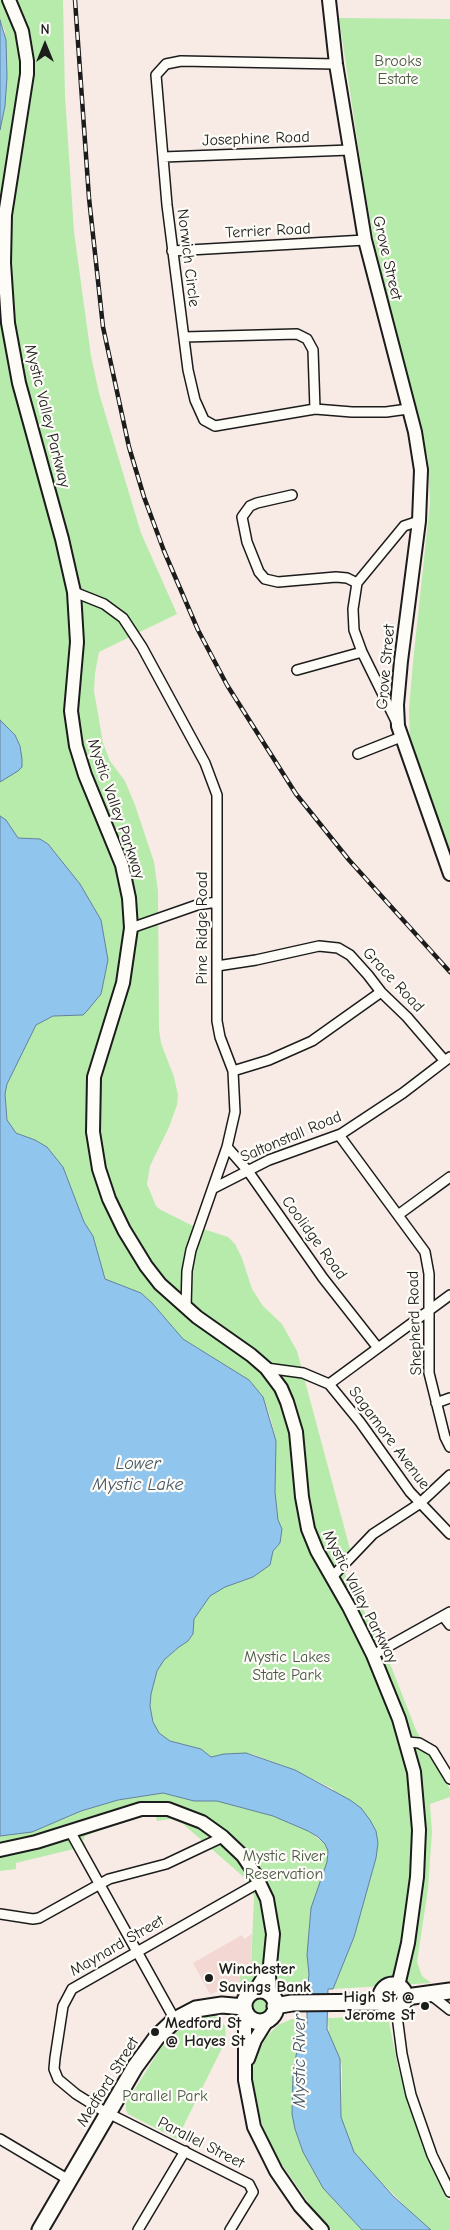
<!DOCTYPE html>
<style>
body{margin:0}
#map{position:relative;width:450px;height:2230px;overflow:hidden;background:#f8ebe6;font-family:"Comic Neue",sans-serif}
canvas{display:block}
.north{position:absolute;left:20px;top:20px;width:50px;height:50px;-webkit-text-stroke:4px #fdfcf7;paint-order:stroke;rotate:0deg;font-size:14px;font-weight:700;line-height:20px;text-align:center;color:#1c1c1c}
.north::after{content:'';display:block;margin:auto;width:18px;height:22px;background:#1c1c1c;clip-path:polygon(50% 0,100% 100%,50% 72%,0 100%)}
</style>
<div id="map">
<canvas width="450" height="2230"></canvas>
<div class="north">N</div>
</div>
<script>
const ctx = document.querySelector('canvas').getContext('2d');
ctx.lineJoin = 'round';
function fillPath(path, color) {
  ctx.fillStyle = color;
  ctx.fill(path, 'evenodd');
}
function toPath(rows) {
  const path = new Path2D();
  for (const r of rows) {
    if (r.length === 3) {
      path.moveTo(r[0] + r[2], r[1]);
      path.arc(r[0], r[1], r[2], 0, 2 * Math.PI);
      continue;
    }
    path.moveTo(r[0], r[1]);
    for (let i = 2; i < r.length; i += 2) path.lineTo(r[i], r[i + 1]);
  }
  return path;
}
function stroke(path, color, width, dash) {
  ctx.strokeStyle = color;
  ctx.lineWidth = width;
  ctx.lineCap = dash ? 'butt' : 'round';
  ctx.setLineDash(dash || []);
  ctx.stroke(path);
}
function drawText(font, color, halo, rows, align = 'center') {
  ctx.font = font + ' "Comic Neue",sans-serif';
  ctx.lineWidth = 4.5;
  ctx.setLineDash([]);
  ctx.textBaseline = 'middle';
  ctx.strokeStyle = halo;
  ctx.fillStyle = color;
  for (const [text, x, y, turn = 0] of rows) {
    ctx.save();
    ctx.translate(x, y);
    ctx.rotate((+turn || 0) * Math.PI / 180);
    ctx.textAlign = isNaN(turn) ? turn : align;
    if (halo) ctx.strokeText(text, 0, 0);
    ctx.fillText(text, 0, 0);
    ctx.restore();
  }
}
fillPath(toPath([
 [252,1934,250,1978,229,1988,210,1994,193,1963,242,1935,244,1939]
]), '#f2d7d2');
fillPath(toPath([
 [0,0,63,0,65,96,74,232,91,356,99,393,141,533,177,614,99,652,95,673,94,691,103,743,110,761,125,781,135,805,154,862,158,891,159,1029,161,1043,174,1077,178,1095,177,1105,169,1127,150,1166,147,1184,156,1206,161,1210,191,1225,228,1237,235,1244,242,1258,252,1289,263,1306,282,1324,297,1351,350,1549,339,1562,387,1656,416,1730,450,1789,450,1797,430,1804,432,1832,428,1889,417,1962,422,1976,431,1983,333,1989,354,1937,376,1858,333,1789,295,1770,252,1754,231,1753,211,1757,200,1749,170,1741,159,1733,155,1727,150,1706,151,1694,157,1671,164,1660,179,1647,188,1641,193,1635,193,1619,210,1596,225,1587,253,1577,270,1565,273,1551,280,1543,282,1529,278,1520,275,1492,276,1441,271,1419,263,1397,249,1380,183,1339,152,1303,141,1293,105,1279,93,1236,84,1222,63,1167,47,1147,35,1140,16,1133,7,1120,5,1094,7,1084,36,1025,53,1016,83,1015,87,1011,101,994,108,960,101,920,80,884,48,844,40,839,18,838,6,820,0,816,0,782,20,746,15,735,0,720,0,130,5,106,5,31,0,20],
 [339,18,450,19,450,856,410,744,409,709,413,662,430,503,428,459,376,253,365,192],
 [163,1793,194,1801,217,1801,273,1816,308,1831,325,1844,328,1851,327,1862,311,1908,307,1955,309,1974,306,1986,295,1990,255,1980,245,1985,240,1983,241,1969,251,1967,254,1896,246,1879,183,1824,171,1819,157,1821,156,1817,151,1816,130,1819,85,1836,83,1841,86,1846,16,1863,16,1869,0,1871,0,1836,32,1832,81,1811,118,1800],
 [260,2005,9],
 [215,2016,225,2026,226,2040,177,2139,128,2114,126,2110,126,2103,162,2046,177,2032,190,2023,203,2017],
 [382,2016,386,2017,389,2022,398,2067,420,2140,446,2197,450,2201,450,2230,431,2230,416,2217,365,2166,354,2152,346,2135,341,2117,342,2068,340,2059,329,2037,328,2018],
 [307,2018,306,2029,301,2038,293,2074,295,2129,303,2152,323,2188,362,2230,331,2230,315,2212,278,2159,267,2139,257,2108,253,2086,253,2066,261,2046,267,2036,278,2025,292,2019]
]), '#b6ebac');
const water = toPath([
 [0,20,6,40,7,77,5,106,0,130,0,20],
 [0,720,15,735,20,746,22,759,22,767,18,771,0,782,0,720],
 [0,816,6,820,18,838,40,839,48,844,80,884,101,920,108,960,101,994,87,1011,83,1015,53,1016,36,1025,7,1084,5,1094,7,1120,16,1133,35,1140,47,1147,63,1167,84,1222,93,1236,105,1279,141,1293,152,1303,183,1339,249,1380,263,1397,276,1441,275,1492,278,1520,282,1529,280,1543,273,1551,270,1565,253,1577,225,1587,210,1596,194,1619,193,1634,188,1641,179,1647,164,1660,157,1671,151,1694,150,1706,153,1722,159,1733,170,1741,201,1749,211,1757,224,1754,246,1753,295,1770,350,1800,361,1808,370,1820,376,1831,378,1843,376,1858,354,1937,333,1989,328,1989,327,2029,340,2059,341,2117,354,2152,393,2196,431,2230,362,2230,323,2188,303,2152,295,2129,292,2114,293,2074,297,2050,307,2024,307,1990,297,1988,308,1984,309,1974,307,1955,311,1908,327,1862,328,1851,325,1844,318,1837,308,1831,273,1816,217,1801,194,1801,163,1793,118,1800,81,1811,32,1832,0,1836,0,816]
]);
fillPath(water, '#90c5ee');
stroke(water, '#62819a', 1);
const street = toPath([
 [336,64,181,61,166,64,156,75,167,205,188,370,195,400,204,420,215,426,315,409,352,412,386,412,408,409],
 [163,157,350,150],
 [172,251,365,240],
 [184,337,297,334,307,339,313,350,315,409],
 [292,495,257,503,250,506,242,517,247,542,259,572,265,579,278,582,336,577,347,578,357,583],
 [74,592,104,604,123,618,142,647,205,763,217,795,217,1021,220,1037,233,1071,235,1112,227,1147,191,1250,187,1271,186,1308],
 [297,670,362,652],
 [396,721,362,652,354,630,353,609,357,583,404,526,419,521],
 [358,754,401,737],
 [131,928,197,905,217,902],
 [217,966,256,960,319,946,338,948,350,955,368,975,381,992,407,1017,444,1060],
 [233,1071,269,1060,312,1041,381,992],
 [339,1135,425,1252,429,1274,429,1373,445,1437,450,1447],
 [227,1147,248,1171,323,1278,378,1348],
 [214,1188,269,1160,341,1134,403,1093,450,1057],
 [398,1215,450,1177],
 [266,1368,303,1373,329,1384,360,1422,410,1492,450,1534],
 [329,1384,450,1295],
 [436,1403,450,1398],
 [332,1577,373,1534,419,1504,450,1475],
 [443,1616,450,1625],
 [373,1655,450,1612],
 [407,1742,419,1743,433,1751,450,1779],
 [70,1831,175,2020],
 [0,1914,33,1919,39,1918,109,1879,166,1864,223,1837],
 [431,1995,450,2010],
 [396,2008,402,2054,411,2095,432,2155,450,2192],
 [0,2139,69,2180],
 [138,2230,185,2151],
 [230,2230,253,2192,249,2184,100,2109,76,2094,58,2079,54,2069,55,2058,63,2006,72,1989,260,1882]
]);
const secondary = toPath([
 [9,0,22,31,27,61,27,74,5,215,4,263,8,323,19,383,62,539,74,592,77,642,71,711,76,746,85,775,122,865,129,898,131,928,123,983,94,1077,93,1132,99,1169,109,1199,124,1230,146,1266,160,1284,197,1317,251,1355,266,1368,281,1388,287,1402,296,1432,302,1497,308,1529,317,1551,349,1607,373,1655,399,1719,414,1772,419,1830,417,1877,408,1943,398,1986],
 [329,0,336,64,365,240,415,432,421,470,419,521,401,661,397,705,398,726,450,874],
 [0,1850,36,1842,141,1809,168,1809,202,1822,223,1837,243,1856,255,1874,267,1899,273,1934,269,1975,270,1995],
 [255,1991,267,1971],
 [245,2012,245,2080,254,2127,276,2171,300,2206,322,2230],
 [248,2059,255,2040,268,2019]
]);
const primary = toPath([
 [393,1997,12],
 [260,2006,16],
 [406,1997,450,1991],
 [275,2006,292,2003,381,2002],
 [40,2230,135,2067,157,2037,175,2020,196,2009,222,2005,244,2007]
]);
stroke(street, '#1c1c1c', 12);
stroke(secondary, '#1c1c1c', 16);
stroke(primary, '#1c1c1c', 19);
stroke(street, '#fdfcf7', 9);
stroke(secondary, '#fdfcf7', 12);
stroke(primary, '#fdfcf7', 15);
const rail = toPath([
 [75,0,89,198,103,327,129,447,144,497,164,551,198,630,227,685,296,794,349,860,450,972]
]);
stroke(rail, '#1c1c1c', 4.5);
stroke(rail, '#fdfcf7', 2.5, [8]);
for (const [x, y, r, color] of [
 [209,1978,5,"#1c1c1c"],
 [425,2006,5,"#1c1c1c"],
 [155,2032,5,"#1c1c1c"]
]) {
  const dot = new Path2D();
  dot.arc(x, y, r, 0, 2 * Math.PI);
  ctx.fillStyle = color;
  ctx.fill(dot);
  stroke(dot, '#fdfcf7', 2);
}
drawText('16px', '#4a5a47', '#fdfcf7', [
 ["Brooks",398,61],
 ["Estate",398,79],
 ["Mystic Lakes",287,1657],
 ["State Park",287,1675],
 ["Mystic River",284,1856],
 ["Reservation",284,1874],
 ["Parallel Park",165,2096]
]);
drawText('16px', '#1c1c1c', '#fdfcf7', [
 ["Josephine Road",256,139,-2],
 ["Terrier Road",268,231,-3],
 ["Norwich Circle",188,258,83],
 ["Grove Street",387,258,77],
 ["Mystic Valley Parkway",47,416,76],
 ["Grove Street",386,667,-85],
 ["Mystic Valley Parkway",116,809,71],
 ["Pine Ridge Road",202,928,-90],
 ["Grace Road",393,980,47],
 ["Saltonstall Road",291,1137,-23],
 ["Coolidge Road",314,1238,54],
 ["Shepherd Road",415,1323,-92],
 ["Sagamore Avenue",389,1438,53],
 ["Mystic Valley Parkway",360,1597,63],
 ["Maynard Street",117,1946,-30],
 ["Medford Street",108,2082,-58],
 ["Parallel Street",201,2143,27]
]);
drawText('bold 16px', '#1c1c1c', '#fdfcf7', [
 ["Winchester",219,1969],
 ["Savings Bank",219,1987],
 ["High St @",415,1997,"right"],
 ["Jerome St",415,2015,"right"],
 ["Medford St",165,2023],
 ["@ Hayes St",165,2041]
], 'left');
drawText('italic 18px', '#455766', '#fdfcf7', [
 ["Lower",138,1464],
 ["Mystic Lake",138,1485],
 ["Mystic River",300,2061,-90]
]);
</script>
